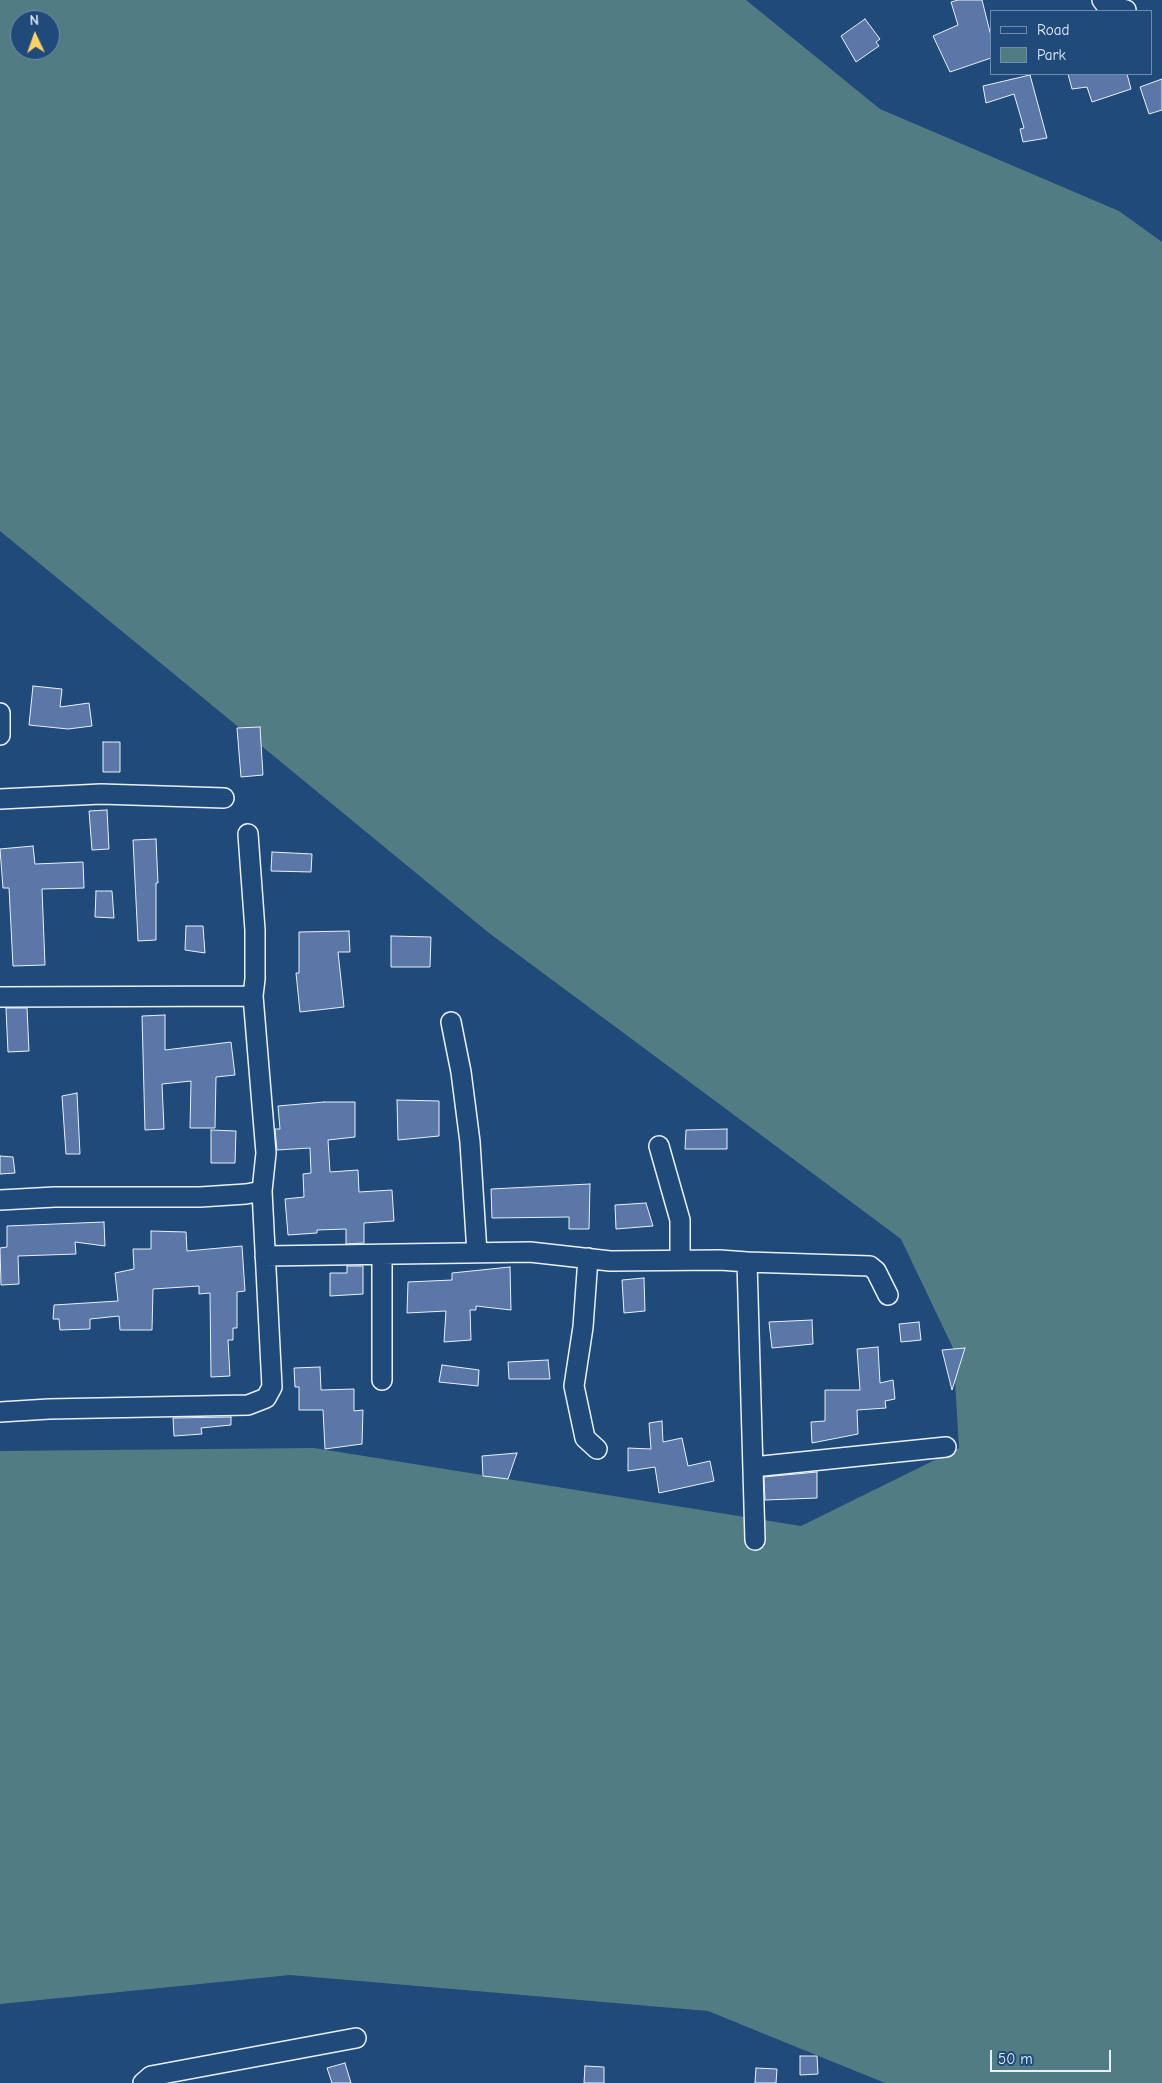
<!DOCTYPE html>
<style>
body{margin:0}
#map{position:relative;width:1162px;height:2083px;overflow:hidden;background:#1f4a7a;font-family:"Comic Neue",sans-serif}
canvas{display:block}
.legend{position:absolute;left:990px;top:10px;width:162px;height:65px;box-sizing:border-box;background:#1f4a7a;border:1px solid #6f8dac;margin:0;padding:6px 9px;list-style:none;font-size:15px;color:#e8f1f8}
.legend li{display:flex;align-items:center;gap:10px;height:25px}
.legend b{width:25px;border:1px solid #6f8dac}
.north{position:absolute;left:10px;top:10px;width:50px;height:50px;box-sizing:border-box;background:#1f4a7a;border:1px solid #6f8dac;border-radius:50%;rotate:357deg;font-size:14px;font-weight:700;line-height:20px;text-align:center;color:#e8f1f8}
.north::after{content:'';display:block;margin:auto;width:18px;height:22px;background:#ffd166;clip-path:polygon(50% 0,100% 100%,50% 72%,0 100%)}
.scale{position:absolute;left:990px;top:2050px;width:121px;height:22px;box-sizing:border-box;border:2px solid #e8f1f8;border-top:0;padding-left:6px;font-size:15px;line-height:18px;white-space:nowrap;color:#e8f1f8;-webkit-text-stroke:4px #1f4a7a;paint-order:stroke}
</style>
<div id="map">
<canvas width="1162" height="2083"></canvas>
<ul class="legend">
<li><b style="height:6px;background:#1f4a7a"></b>Road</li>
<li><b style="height:14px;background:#527c83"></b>Park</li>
</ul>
<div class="north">N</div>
<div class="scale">50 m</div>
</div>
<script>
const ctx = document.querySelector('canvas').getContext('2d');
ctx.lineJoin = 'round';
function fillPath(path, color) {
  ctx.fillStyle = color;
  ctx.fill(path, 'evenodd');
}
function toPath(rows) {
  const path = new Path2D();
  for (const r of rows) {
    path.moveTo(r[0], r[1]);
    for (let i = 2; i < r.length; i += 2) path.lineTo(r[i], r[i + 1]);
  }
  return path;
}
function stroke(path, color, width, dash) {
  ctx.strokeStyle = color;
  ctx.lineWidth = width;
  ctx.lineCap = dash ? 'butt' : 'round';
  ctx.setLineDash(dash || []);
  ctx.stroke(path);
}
fillPath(toPath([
 [0,0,746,0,880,109,1119,211,1162,242,1162,2083,885,2083,708,2011,290,1975,0,2004,0,1451,314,1448,801,1526,959,1448,953,1348,901,1239,489,933,0,531],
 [20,20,50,20,50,50,20,50]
]), '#527c83');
const building = toPath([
 [958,0,982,0,991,36,991,58,950,72,933,36,958,25,951,2,958,0],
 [865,19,880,39,876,42,879,46,856,62,841,36,865,19],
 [1068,74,1127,74,1131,89,1092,102,1087,87,1072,89,1068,74],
 [1030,75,1047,138,1023,142,1020,129,1024,128,1014,94,986,103,983,86,1030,75],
 [1162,79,1162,110,1149,114,1140,87,1162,79],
 [33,686,62,689,60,707,89,703,92,726,68,729,29,725,33,686],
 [260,727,263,775,241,777,237,728,260,727],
 [103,742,120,742,120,772,103,772,103,742],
 [107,810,109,849,92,850,89,811,107,810],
 [156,839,158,883,156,883,156,940,138,941,133,840,156,839],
 [33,846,35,864,83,862,84,888,42,889,45,965,13,966,9,888,3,888,0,849,33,846],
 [272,852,312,854,311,872,271,871,272,852],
 [96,891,112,891,114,918,95,917,96,891],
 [186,926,203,926,205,953,185,950,186,926],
 [349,931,350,952,338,952,344,1007,300,1012,296,973,299,973,299,932,349,931],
 [391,936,431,937,430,967,391,967,391,936],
 [6,1008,27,1008,29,1051,8,1052,6,1008],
 [165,1015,165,1050,231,1042,235,1075,216,1077,215,1128,190,1128,191,1081,162,1084,164,1129,145,1130,142,1016,165,1015],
 [77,1093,80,1154,66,1154,62,1096,77,1093],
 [397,1100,439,1101,439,1136,398,1140,397,1100],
 [324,1102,355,1102,355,1137,328,1140,330,1172,358,1170,359,1192,392,1190,394,1221,364,1223,364,1243,346,1244,346,1229,317,1230,317,1233,288,1235,285,1199,304,1197,303,1174,311,1173,310,1148,277,1150,275,1129,280,1129,278,1106,324,1102],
 [727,1129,727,1149,685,1149,686,1130,727,1129],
 [211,1130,236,1131,235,1163,211,1163,211,1130],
 [0,1156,13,1157,15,1173,0,1174,0,1156],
 [590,1184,589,1229,569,1229,569,1217,492,1218,491,1189,590,1184],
 [646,1203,653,1226,616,1229,615,1205,646,1203],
 [104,1222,105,1246,75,1242,76,1254,18,1256,19,1284,1,1285,0,1248,7,1247,7,1226,104,1222],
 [151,1231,186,1232,187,1251,242,1246,245,1291,237,1292,237,1328,233,1328,233,1340,228,1340,230,1376,211,1377,210,1293,199,1294,199,1286,153,1289,152,1330,120,1330,119,1316,90,1319,90,1329,60,1330,59,1319,53,1319,54,1305,118,1301,115,1273,134,1269,133,1249,151,1249,151,1231],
 [347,1266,363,1266,363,1294,330,1296,330,1273,347,1273,347,1266],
 [510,1267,511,1310,476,1306,476,1310,470,1310,471,1340,444,1342,446,1311,407,1313,408,1282,452,1280,452,1273,510,1267],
 [644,1278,645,1311,624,1313,622,1280,644,1278],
 [812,1320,813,1344,772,1348,769,1322,812,1320],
 [919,1322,921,1340,901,1342,899,1324,919,1322],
 [878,1347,880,1383,893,1380,895,1399,885,1401,886,1408,857,1410,858,1434,812,1443,811,1422,825,1421,825,1390,860,1390,857,1349,878,1347],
 [965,1348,952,1390,942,1350,965,1348],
 [548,1360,550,1379,509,1379,508,1362,548,1360],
 [442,1365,479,1370,478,1386,439,1382,442,1365],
 [320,1367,321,1390,354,1389,354,1411,363,1410,362,1444,325,1449,323,1410,299,1410,299,1387,295,1387,294,1368,320,1367],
 [231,1417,231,1425,201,1428,202,1434,174,1436,173,1418,231,1417],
 [662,1421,663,1442,682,1438,688,1466,710,1461,714,1481,659,1493,655,1467,628,1471,628,1448,651,1449,649,1423,662,1421],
 [517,1453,508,1479,483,1476,482,1456,517,1453],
 [817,1472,817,1498,765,1500,764,1477,817,1472],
 [800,2056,817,2056,818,2074,800,2075,800,2056],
 [345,2063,351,2083,332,2083,327,2068,345,2063],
 [585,2066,604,2067,604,2083,584,2083,585,2066],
 [756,2068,777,2069,776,2083,755,2083,756,2068]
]);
fillPath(building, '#5a77a8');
stroke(building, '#e8f1f8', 1);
const minor = toPath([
 [1102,0,1106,5,1126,10],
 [0,713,0,735],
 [0,799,101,794,224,798],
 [0,997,253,996],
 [451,1022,461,1072,470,1142,477,1253],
 [659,1146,680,1220,680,1260],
 [0,1200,55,1197,200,1197,246,1194,262,1191,266,1153,253,996,255,979,255,930,248,834],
 [382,1255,382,1380],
 [265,1256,530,1252,610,1261,720,1260,747,1262,755,1540],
 [588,1258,583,1327,574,1386,585,1438,597,1449],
 [747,1262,870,1266,876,1271,888,1295],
 [0,1412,49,1409,248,1405,266,1398,272,1387,262,1191],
 [753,1467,946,1447],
 [143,2083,151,2076,356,2038]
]);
stroke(minor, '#e8f1f8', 22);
stroke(minor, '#1f4a7a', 19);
</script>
